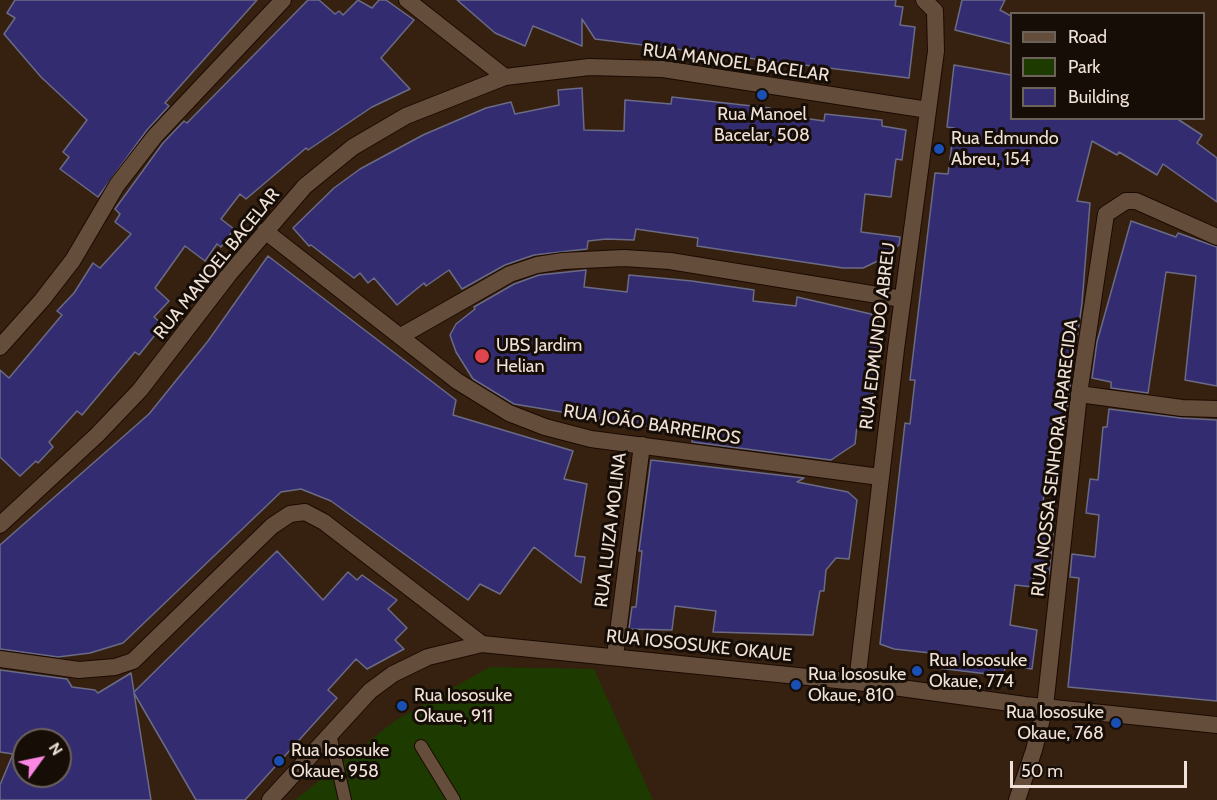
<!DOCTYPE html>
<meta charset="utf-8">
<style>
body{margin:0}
#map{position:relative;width:1217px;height:800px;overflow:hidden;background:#362111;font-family:Cabin,sans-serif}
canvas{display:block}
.legend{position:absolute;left:1010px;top:12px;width:195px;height:108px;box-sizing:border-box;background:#160d07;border:2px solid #6d625a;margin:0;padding:8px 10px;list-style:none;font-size:18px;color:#efe1d7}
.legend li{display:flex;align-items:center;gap:12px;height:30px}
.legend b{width:30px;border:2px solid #6d625a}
.north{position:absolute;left:12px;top:728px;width:60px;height:60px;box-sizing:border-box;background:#160d07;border:2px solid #6d625a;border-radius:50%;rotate:57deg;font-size:16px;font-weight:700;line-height:24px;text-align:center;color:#efe1d7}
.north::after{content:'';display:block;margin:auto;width:21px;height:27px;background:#fc86e4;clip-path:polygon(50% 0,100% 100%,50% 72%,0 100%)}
.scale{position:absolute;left:1010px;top:761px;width:177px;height:27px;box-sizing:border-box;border:3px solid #efe1d7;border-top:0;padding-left:8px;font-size:18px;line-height:21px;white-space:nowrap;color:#efe1d7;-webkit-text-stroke:4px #160d07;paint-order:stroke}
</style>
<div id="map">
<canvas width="1217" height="800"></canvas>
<ul class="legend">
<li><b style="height:8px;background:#654d3c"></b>Road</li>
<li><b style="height:16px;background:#1d3b00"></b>Park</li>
<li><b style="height:16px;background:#342c70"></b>Building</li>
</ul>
<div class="north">N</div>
<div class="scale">50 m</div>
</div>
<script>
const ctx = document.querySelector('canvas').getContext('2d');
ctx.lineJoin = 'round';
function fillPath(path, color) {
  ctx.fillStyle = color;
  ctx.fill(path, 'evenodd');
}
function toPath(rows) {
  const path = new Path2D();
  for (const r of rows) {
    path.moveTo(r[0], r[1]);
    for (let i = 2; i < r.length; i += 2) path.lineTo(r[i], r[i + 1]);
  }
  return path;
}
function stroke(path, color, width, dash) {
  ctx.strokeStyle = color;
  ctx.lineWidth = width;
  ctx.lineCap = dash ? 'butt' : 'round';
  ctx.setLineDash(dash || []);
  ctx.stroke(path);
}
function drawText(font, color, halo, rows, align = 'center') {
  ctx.font = font + ' Cabin,sans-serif';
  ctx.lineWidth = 6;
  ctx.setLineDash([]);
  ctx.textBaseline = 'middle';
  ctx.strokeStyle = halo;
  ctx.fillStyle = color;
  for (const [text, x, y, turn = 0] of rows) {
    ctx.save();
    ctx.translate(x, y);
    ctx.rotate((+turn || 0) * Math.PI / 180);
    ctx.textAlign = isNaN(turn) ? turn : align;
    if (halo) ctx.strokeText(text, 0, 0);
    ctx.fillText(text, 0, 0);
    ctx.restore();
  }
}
fillPath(toPath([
 [490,667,594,669,653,800,295,800,396,720]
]), '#1d3b00');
const building = toPath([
 [15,0,257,0,165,103,169,106,147,130,98,197,60,169,69,157,63,152,87,120,41,77,4,34,15,18,7,13,15,0],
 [308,0,319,0,335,14,339,11,343,15,358,0,372,8,379,0,386,0,414,20,381,58,410,89,372,107,308,150,306,148,246,199,240,194,221,219,234,229,221,247,217,244,205,261,185,246,155,288,169,301,154,317,163,325,139,355,135,352,82,415,77,411,49,442,53,447,38,463,36,461,20,476,0,457,0,370,9,378,62,315,57,311,74,293,93,263,100,268,131,234,115,222,120,214,115,209,163,143,184,121,187,123,308,0],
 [457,0,896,0,895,6,903,7,900,25,915,27,909,78,595,39,582,19,582,46,533,26,525,46,495,33,457,0],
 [962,0,1005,0,1000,10,1011,16,1011,44,955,30,962,0],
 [954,65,1011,75,1011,118,1176,118,1202,135,1197,143,1217,158,1217,202,1163,164,1157,175,1119,152,1117,155,1092,141,1077,201,1090,203,1082,303,1065,424,1052,422,1042,511,1055,513,1049,574,1034,572,1033,587,1015,585,1010,625,1037,630,1032,669,1005,665,1004,676,938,668,940,654,894,649,880,644,905,423,910,424,915,380,910,380,935,173,948,174,954,128,947,127,954,65],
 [582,88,584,130,624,131,625,100,671,104,672,97,770,108,769,113,824,121,825,114,882,120,882,126,906,130,902,160,896,159,891,197,865,194,861,232,900,237,899,245,880,260,863,268,843,268,697,246,698,238,636,229,634,240,606,239,588,241,587,249,534,255,505,265,462,289,449,270,426,286,424,283,397,305,374,278,368,283,360,273,354,278,311,245,309,246,293,228,334,188,360,169,423,135,486,108,511,102,515,114,559,105,558,90,582,88],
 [1131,221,1176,237,1178,233,1217,247,1217,386,1185,380,1196,276,1166,272,1148,393,1111,388,1111,382,1092,378,1097,342,1131,221],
 [268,256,456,400,453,415,573,451,564,479,587,484,575,556,585,557,581,583,534,547,500,594,480,584,468,600,331,501,301,489,281,492,123,643,90,653,58,657,0,649,0,545,149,414,208,341,268,256],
 [586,270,584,287,627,292,629,275,692,281,754,290,753,301,796,306,797,297,871,314,882,326,872,400,865,399,861,427,857,426,855,444,831,460,692,442,695,423,658,418,657,428,514,404,473,379,456,352,450,335,456,324,475,309,474,307,514,284,539,275,586,270],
 [1109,409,1181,418,1217,420,1217,701,1068,687,1079,578,1070,577,1072,554,1095,557,1099,515,1086,513,1090,479,1098,480,1103,427,1107,427,1109,409],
 [651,460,804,478,797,482,848,492,857,500,849,559,836,558,826,570,824,591,820,591,817,608,813,635,713,632,716,611,675,606,672,630,629,629,632,607,636,607,642,551,639,551,651,460],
 [277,551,323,600,348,572,357,580,362,575,397,600,388,609,407,628,395,640,404,649,367,669,356,659,328,690,337,698,245,800,196,800,134,693,151,800,0,800,0,785,13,754,0,752,0,670,67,679,72,687,95,690,98,693,131,673,134,692,277,551],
 [24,740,60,740,60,776,24,776,24,740]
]);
fillPath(building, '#342c70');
stroke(building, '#6b6b86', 1.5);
const service = toPath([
 [330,734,345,800],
 [421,746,454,800]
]);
const minor = toPath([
 [407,0,505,77],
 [265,231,457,381,509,413,545,427,591,439,880,477],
 [401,336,510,274,537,265,563,261,624,258,670,261,902,299],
 [0,347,42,300,73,260,117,185,155,136,283,0],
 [1079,394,1182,408,1217,409],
 [0,525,97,435,140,390,230,273,305,186,353,147,406,116,505,77,589,67,663,69,928,110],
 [615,656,642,445],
 [0,659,79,670,115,667,133,661,272,526,290,514,305,512,324,522,482,644],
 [857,682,896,349,936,51,935,11,924,0],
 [270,800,370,691,393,674,428,657,482,644,857,682,1025,705,1217,725],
 [1017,800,1034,750,1045,707,1079,394,1106,214,1126,201,1136,201,1217,237]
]);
stroke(service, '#1c0a00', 14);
stroke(minor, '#1c0a00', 18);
stroke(service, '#654d3c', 12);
stroke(minor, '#654d3c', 16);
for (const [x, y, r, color] of [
 [762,95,6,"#1a4fb4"],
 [939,149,6,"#1a4fb4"],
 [482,356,8,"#e0444e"],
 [917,671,6,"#1a4fb4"],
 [796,685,6,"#1a4fb4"],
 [402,706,6,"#1a4fb4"],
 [1116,723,6,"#1a4fb4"],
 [279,761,6,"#1a4fb4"]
]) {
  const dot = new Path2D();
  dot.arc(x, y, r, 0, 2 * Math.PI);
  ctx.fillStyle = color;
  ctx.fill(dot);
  stroke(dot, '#160d07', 2);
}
drawText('18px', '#efe1d7', '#160d07', [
 ["RUA MANOEL BACELAR",736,63,8],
 ["RUA MANOEL BACELAR",217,264,-51],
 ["RUA EDMUNDO ABREU",878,336,-83],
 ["RUA JOÃO BARREIROS",652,425,9],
 ["RUA NOSSA SENHORA APARECIDA",1055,458,-83],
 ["RUA LUIZA MOLINA",611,530,-83],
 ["RUA IOSOSUKE OKAUE",699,646,6]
]);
drawText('18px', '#efe1d7', '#160d07', [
 ["Rua Manoel",762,115,"center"],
 ["Bacelar, 508",762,136,"center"],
 ["Rua Edmundo",951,139],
 ["Abreu, 154",951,160],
 ["UBS Jardim",496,346],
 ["Helian",496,367],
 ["Rua Iososuke",929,661],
 ["Okaue, 774",929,682],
 ["Rua Iososuke",808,675],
 ["Okaue, 810",808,696],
 ["Rua Iososuke",414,696],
 ["Okaue, 911",414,717],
 ["Rua Iososuke",1104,713,"right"],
 ["Okaue, 768",1104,734,"right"],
 ["Rua Iososuke",291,751],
 ["Okaue, 958",291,772]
], 'left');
</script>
